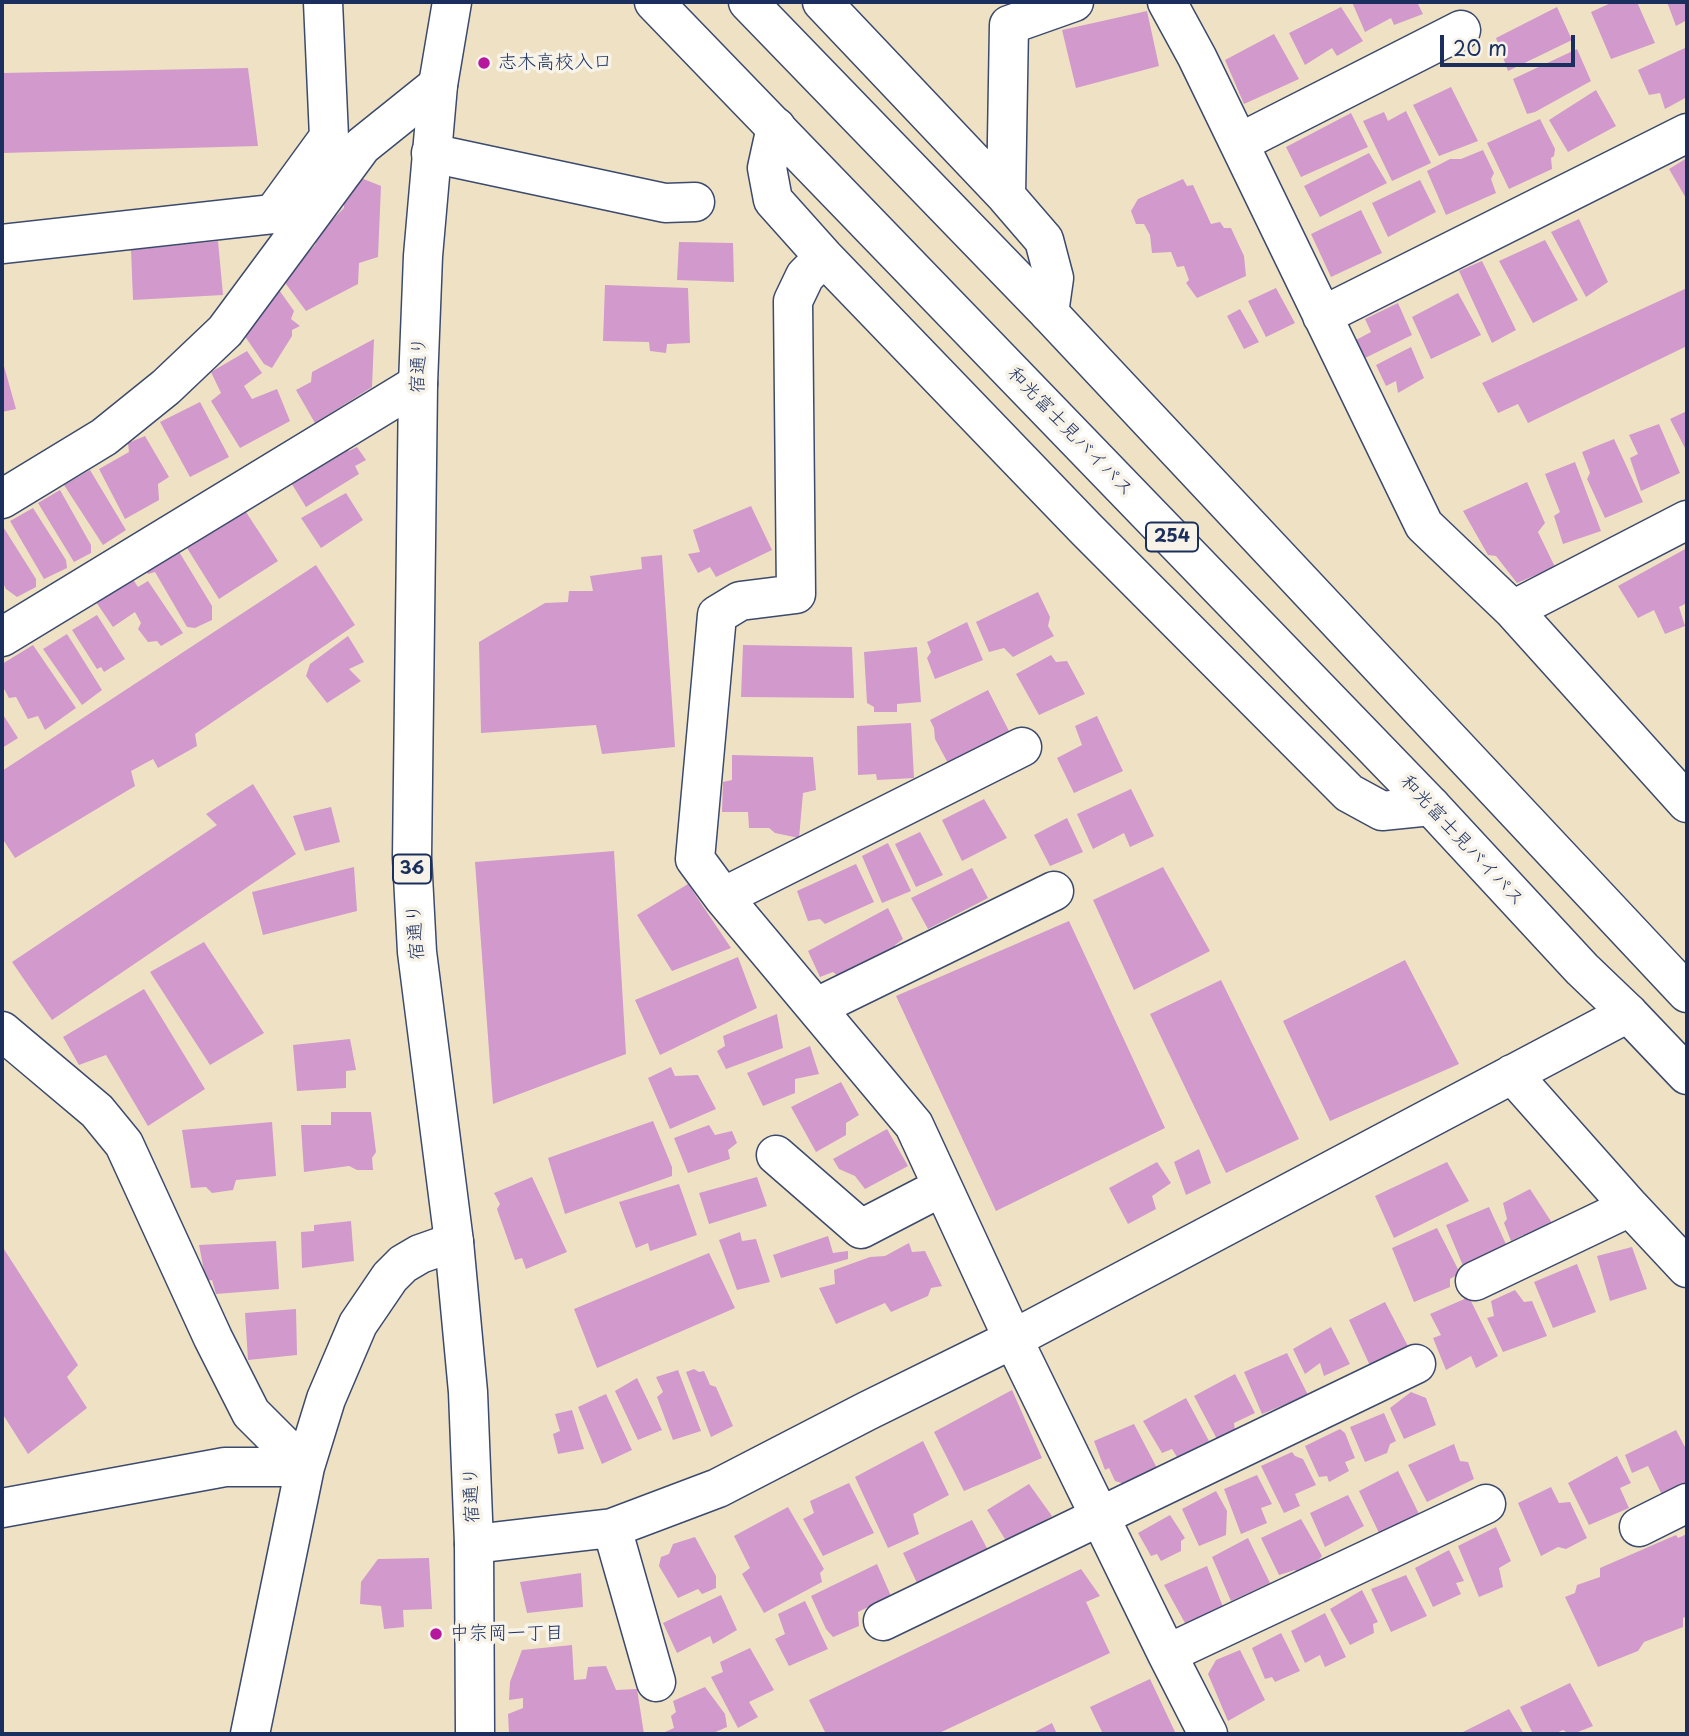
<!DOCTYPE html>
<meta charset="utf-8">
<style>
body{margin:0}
#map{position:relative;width:1689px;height:1736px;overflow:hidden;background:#efe2c4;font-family:"Playpen Sans",sans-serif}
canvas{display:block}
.frame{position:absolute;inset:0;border:4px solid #1b2f5e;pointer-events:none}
.scale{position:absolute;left:1440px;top:35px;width:135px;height:32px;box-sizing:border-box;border:4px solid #1b2f5e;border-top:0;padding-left:9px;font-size:21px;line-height:24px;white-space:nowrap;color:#1b2f5e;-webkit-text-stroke:5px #f7f3e8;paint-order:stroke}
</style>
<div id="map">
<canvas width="1689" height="1736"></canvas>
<div class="frame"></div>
<div class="scale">20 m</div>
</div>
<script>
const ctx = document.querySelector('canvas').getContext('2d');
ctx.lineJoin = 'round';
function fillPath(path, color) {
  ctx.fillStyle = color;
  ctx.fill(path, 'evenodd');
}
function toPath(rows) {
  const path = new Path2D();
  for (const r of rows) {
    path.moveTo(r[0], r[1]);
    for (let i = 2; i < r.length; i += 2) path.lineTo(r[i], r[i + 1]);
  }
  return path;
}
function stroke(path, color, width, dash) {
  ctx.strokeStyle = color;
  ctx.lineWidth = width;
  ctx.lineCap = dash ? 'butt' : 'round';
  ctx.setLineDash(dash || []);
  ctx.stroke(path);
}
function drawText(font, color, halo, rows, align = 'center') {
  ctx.font = font + ' "Playpen Sans","Klee One",sans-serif';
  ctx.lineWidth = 7;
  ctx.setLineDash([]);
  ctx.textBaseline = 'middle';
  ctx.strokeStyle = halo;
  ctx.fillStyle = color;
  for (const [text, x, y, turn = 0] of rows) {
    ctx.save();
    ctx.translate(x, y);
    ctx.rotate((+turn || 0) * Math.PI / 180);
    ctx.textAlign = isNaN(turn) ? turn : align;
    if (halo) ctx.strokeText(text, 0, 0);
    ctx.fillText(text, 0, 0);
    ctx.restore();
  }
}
fillPath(toPath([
 [1352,2,1417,2,1423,14,1394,25,1391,18,1365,32],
 [1613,2,1637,2,1655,43,1611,59,1591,12],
 [1667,2,1687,2,1687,20,1676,26],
 [1341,7,1363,41,1337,56,1332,48,1305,65,1289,33],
 [1557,7,1572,40,1508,71,1496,38],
 [1147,11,1159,66,1076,88,1062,30],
 [1274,34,1299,79,1244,104,1225,60],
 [1687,47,1687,97,1665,109,1660,93,1649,95,1638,70],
 [1577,49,1591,81,1535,112,1527,114,1513,79],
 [248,68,258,146,2,153,2,73],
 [1451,87,1478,141,1439,156,1413,105],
 [1596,90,1616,126,1568,152,1549,120],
 [1406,111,1431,163,1392,181,1363,121,1384,112,1388,121],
 [1351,113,1368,147,1301,177,1286,147],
 [1540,119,1555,149,1554,156,1551,158,1552,169,1509,189,1487,143],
 [1483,150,1494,173,1491,179,1496,193,1446,215,1427,171,1450,159,1461,159],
 [1369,153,1387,183,1320,217,1304,186],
 [1687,158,1687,200,1669,169],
 [361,178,381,186,378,257,359,263,358,284,306,311,283,280,315,245,317,235,344,208,344,200],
 [1183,179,1187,186,1193,185,1211,224,1220,222,1224,228,1231,228,1244,256,1246,276,1197,298,1186,283,1189,280,1184,266,1177,267,1171,252,1152,253,1150,235,1144,224,1136,224,1131,211,1138,199],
 [1420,180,1436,212,1388,237,1372,203],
 [1361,210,1382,253,1331,277,1311,234],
 [1579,219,1608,282,1586,297,1551,232],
 [1545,240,1578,300,1533,323,1499,261],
 [218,241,223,295,133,300,131,250],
 [679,242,733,243,734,282,677,280],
 [1482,261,1516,330,1492,343,1459,271],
 [605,285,688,288,690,343,667,344,666,353,650,351,649,342,603,341],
 [277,287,294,311,291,319,300,326,292,330,292,336,272,368,264,364,244,335],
 [1276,288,1295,323,1266,337,1248,301],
 [1687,288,1687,346,1528,423,1518,404,1498,413,1482,383],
 [1458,293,1481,335,1431,359,1412,317],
 [1398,303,1412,335,1363,359,1356,340,1371,332,1365,319],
 [1240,309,1259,342,1244,349,1227,316],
 [374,339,372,387,315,423,296,390,311,382,312,372],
 [1411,347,1424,378,1398,393,1396,381,1386,386,1376,365],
 [247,351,262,373,244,386,252,399,277,389,290,421,240,448,211,401,221,393,211,372],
 [2,359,16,409,2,412],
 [200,402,229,457,190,477,160,422],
 [1687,411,1687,452,1670,419],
 [1659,424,1680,473,1641,491,1630,458,1638,454,1629,435],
 [145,436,169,477,158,484,159,500,125,519,99,469,129,452,128,443],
 [1614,439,1643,502,1605,518,1587,479,1590,473,1582,452],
 [345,445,349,451,357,447,366,460,355,466,359,474,306,507,290,481],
 [1575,462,1601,531,1563,544,1554,516,1560,512,1545,474],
 [90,470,126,530,103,545,64,485],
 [1527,482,1545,523,1538,532,1555,567,1517,583,1496,556,1488,555,1463,511],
 [60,490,91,545,91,553,74,562,38,503],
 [346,493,363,520,321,548,301,518],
 [751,506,772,550,716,577,710,567,698,573,688,554,700,552,693,530],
 [33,508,66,560,67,568,44,579,10,521],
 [246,512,278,561,219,599,187,548],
 [2,525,36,579,36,587,17,597,6,589,2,581],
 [1687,548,1687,603,1679,607,1685,626,1665,634,1654,610,1638,618,1618,586],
 [178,550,212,606,212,620,195,628,187,627,155,572,148,574,144,568],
 [662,555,675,747,602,754,596,725,481,733,479,642,545,603,568,602,569,591,593,591,590,576,642,569,641,557],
 [316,565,355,625,195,734,197,746,158,768,153,759,131,771,135,786,15,858,2,838,2,771],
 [132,578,138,587,148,581,183,633,161,646,157,641,148,642,138,629,141,623,135,612,113,627,96,602],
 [1038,592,1050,617,1048,626,1054,636,1013,657,1004,648,989,652,976,622],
 [97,615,125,659,104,672,101,667,97,669,72,630],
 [967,622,983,660,935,679,927,658,931,652,927,642],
 [67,634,102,690,82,705,43,649],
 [348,636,364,662,349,669,361,681,327,703,306,676,310,664],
 [33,645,76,708,45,730,38,716,28,719,16,697,9,698,2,685,2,664],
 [743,645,852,647,854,698,741,697],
 [917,647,921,702,897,704,897,712,874,712,874,707,867,703,864,652],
 [1051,655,1056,662,1067,661,1085,694,1039,715,1016,674],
 [988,690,1010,733,950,767,935,739,934,728,930,720],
 [2,713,18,738,2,748],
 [1097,716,1123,771,1074,793,1057,758,1082,745,1075,726],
 [911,723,914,778,877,780,876,774,858,775,857,726],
 [732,755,813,757,816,790,803,793,799,838,775,833,769,828,749,828,748,812,722,812,723,782,732,780],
 [253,784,296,854,52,1020,12,962,217,825,206,814],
 [1131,789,1154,836,1130,847,1124,833,1093,849,1077,814],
 [984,799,1007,838,962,861,942,820],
 [331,807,340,842,305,851,293,816],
 [1067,818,1083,852,1050,866,1034,835],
 [920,832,943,875,916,887,895,844],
 [888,843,911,891,882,903,862,856],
 [614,851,626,1054,493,1104,475,862],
 [856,864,874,902,825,924,820,919,808,921,797,891],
 [354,867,357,911,263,935,252,892],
 [1163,867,1210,951,1134,990,1093,900],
 [972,868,988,898,928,929,911,898],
 [688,884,731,948,672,971,637,915],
 [888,908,903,939,895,945,894,953,839,977,833,972,820,977,808,951],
 [1069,921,1165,1128,996,1211,896,996],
 [204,942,264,1033,210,1065,150,972],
 [738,957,757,1008,660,1055,635,1000],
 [1405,960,1459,1064,1330,1121,1283,1021],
 [1221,980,1299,1139,1226,1173,1150,1014],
 [144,989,205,1089,148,1126,106,1055,79,1065,63,1037],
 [777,1014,783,1048,726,1069,717,1051,725,1046,723,1036],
 [350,1039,356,1070,346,1071,346,1088,297,1091,293,1045],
 [810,1046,819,1074,795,1079,795,1093,763,1106,747,1073],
 [671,1067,675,1076,698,1075,716,1109,670,1129,648,1078],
 [841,1082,859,1115,846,1123,846,1135,816,1152,791,1107],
 [331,1112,371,1112,376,1152,372,1158,373,1170,357,1170,349,1166,304,1172,301,1125,331,1125],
 [653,1121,672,1167,672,1176,565,1214,548,1158],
 [272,1122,276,1176,236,1180,233,1190,212,1193,206,1187,191,1188,182,1130],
 [709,1125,715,1135,732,1131,737,1143,728,1150,730,1159,688,1173,674,1138],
 [887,1129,908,1166,865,1189,855,1176,839,1169,833,1159],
 [1199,1149,1211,1183,1186,1195,1174,1162],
 [1157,1162,1171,1183,1152,1196,1156,1209,1128,1224,1109,1188],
 [1447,1162,1469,1201,1394,1238,1375,1196],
 [532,1177,567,1252,526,1269,522,1258,515,1260,497,1209,500,1204,494,1193],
 [757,1177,767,1206,709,1224,699,1193],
 [679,1184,697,1235,650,1251,648,1243,636,1248,619,1202],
 [1530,1189,1556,1229,1527,1242,1523,1235,1511,1241,1504,1223,1507,1219,1503,1203],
 [1489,1207,1510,1253,1464,1268,1446,1225],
 [351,1221,354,1261,302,1268,301,1232,314,1231,314,1225],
 [1437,1228,1460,1273,1450,1279,1450,1287,1414,1302,1392,1248],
 [740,1232,742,1241,756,1239,770,1282,737,1290,719,1240],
 [828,1236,833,1253,848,1251,848,1259,781,1278,773,1255],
 [276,1241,279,1289,216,1294,212,1280,206,1281,199,1245],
 [909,1243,912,1252,925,1251,942,1286,931,1288,928,1296,891,1312,885,1303,836,1324,819,1288,835,1284,834,1270,870,1257,885,1256],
 [2,1246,78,1365,67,1377,87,1408,28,1454,2,1413],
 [1632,1247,1647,1289,1610,1301,1597,1256],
 [709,1253,735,1308,597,1368,574,1309],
 [1577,1264,1596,1312,1553,1328,1534,1282],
 [1515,1290,1524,1302,1532,1301,1547,1336,1503,1352,1487,1318,1494,1316,1491,1301],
 [1469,1297,1498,1356,1476,1368,1471,1356,1446,1370,1433,1338,1441,1335,1430,1314],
 [1385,1302,1411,1352,1372,1370,1349,1320],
 [296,1309,297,1355,248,1360,245,1313],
 [1331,1327,1350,1364,1324,1376,1320,1363,1305,1374,1293,1349],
 [1287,1353,1308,1395,1262,1414,1244,1372],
 [694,1369,699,1372,704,1371,710,1385,716,1387,733,1426,711,1437,686,1372],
 [678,1370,701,1431,673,1440,657,1397,663,1392,656,1377],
 [1235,1374,1255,1413,1234,1423,1235,1431,1218,1441,1194,1396],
 [637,1378,662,1430,638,1440,615,1391],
 [1012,1390,1042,1458,964,1491,934,1432],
 [1411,1392,1426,1398,1436,1425,1404,1439,1390,1408],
 [606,1394,632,1450,602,1464,578,1407],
 [1186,1398,1209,1441,1177,1457,1172,1449,1162,1453,1143,1421],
 [572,1410,584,1449,558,1454,553,1434,560,1431,555,1414],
 [1384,1413,1396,1441,1390,1444,1387,1453,1365,1462,1350,1427],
 [1134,1424,1158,1470,1128,1485,1115,1481,1109,1468,1105,1470,1094,1441],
 [1340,1429,1345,1433,1355,1458,1345,1462,1349,1471,1329,1482,1327,1476,1319,1477,1305,1446],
 [1676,1430,1687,1451,1687,1483,1662,1495,1648,1466,1632,1473,1625,1455],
 [923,1441,949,1495,913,1514,919,1534,888,1548,855,1477],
 [1454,1444,1460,1461,1468,1462,1474,1479,1427,1502,1408,1465],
 [1292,1452,1295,1456,1303,1459,1316,1485,1295,1494,1300,1506,1284,1513,1261,1466],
 [1617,1456,1631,1483,1620,1488,1629,1508,1589,1525,1568,1483],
 [1398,1471,1419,1514,1380,1535,1359,1491],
 [1257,1475,1272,1504,1261,1508,1267,1523,1241,1534,1224,1489],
 [849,1483,874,1533,823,1556,803,1519,814,1513,810,1501],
 [1029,1484,1052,1516,1008,1544,987,1510],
 [1551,1487,1559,1503,1570,1502,1587,1538,1566,1549,1558,1547,1541,1556,1518,1503],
 [1216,1491,1227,1511,1226,1535,1199,1546,1182,1509],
 [1348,1495,1364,1526,1325,1547,1310,1513],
 [788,1507,824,1569,820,1573,822,1582,764,1613,742,1574,750,1568,734,1536],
 [1170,1515,1185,1538,1181,1541,1181,1551,1161,1561,1157,1554,1151,1556,1138,1533],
 [1301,1519,1322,1556,1307,1573,1298,1575,1295,1570,1279,1575,1261,1538],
 [972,1520,988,1550,918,1585,903,1553],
 [1496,1527,1511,1561,1499,1568,1503,1587,1479,1597,1458,1546],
 [1687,1534,1687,1616,1683,1618,1683,1627,1644,1642,1638,1651,1598,1667,1565,1597,1575,1593,1577,1585,1600,1577,1600,1568,1676,1535,1678,1538],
 [695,1537,716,1576,716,1588,702,1594,698,1589,678,1598,659,1566,661,1557,669,1554,673,1544],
 [1248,1538,1270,1583,1231,1601,1212,1557],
 [1449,1550,1464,1581,1456,1583,1461,1594,1433,1607,1415,1568],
 [429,1558,432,1609,403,1610,404,1627,384,1629,381,1606,360,1604,361,1582,378,1559],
 [877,1564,891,1596,858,1612,859,1626,833,1637,826,1629,811,1596],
 [1207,1566,1225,1612,1203,1623,1200,1617,1185,1623,1164,1585],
 [1081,1569,1100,1596,1086,1602,1110,1653,937,1734,826,1734,809,1700],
 [581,1573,583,1607,527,1613,520,1582],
 [1406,1575,1427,1616,1391,1632,1371,1589],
 [1362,1590,1378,1622,1373,1624,1374,1633,1350,1645,1330,1609],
 [721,1595,737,1630,713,1644,710,1636,677,1653,663,1623],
 [805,1601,828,1649,789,1666,775,1639,785,1634,778,1614],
 [1325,1613,1346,1657,1325,1667,1320,1655,1305,1663,1291,1631],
 [1281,1633,1300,1671,1275,1682,1272,1677,1265,1679,1252,1648],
 [572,1645,574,1680,586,1679,588,1667,606,1666,616,1690,637,1689,644,1734,509,1734,508,1714,523,1708,523,1698,509,1700,510,1682,522,1650],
 [750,1648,774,1690,749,1702,758,1717,738,1728,711,1677,723,1672,720,1662],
 [1240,1650,1265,1700,1228,1721,1208,1674,1216,1660],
 [1150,1679,1176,1734,1103,1734,1090,1707],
 [1570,1683,1593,1726,1573,1734,1569,1734,1563,1730,1554,1734,1533,1734,1520,1707],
 [705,1687,725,1714,727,1727,711,1734,666,1734,665,1732,674,1728,671,1716,676,1712,673,1701],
 [1509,1709,1524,1734,1459,1734],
 [1052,1723,1057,1734,1031,1734]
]), '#d199cc');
const minor = toPath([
 [822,2,1006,196,1044,240,1054,278,1049,313],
 [1167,2,1197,57,1424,525,1513,610,1687,803],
 [776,127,767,168,773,200,824,257,1086,529,1349,793,1382,811,1431,806],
 [1239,143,1461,30],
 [431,153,665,203,695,202],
 [1006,196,1009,25,1074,2],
 [2,244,273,214,329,137,323,2],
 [824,257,805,276,793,301,796,594,740,601,717,615,695,859,723,897,914,1125,1013,1339,1167,1654,1208,1734],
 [1322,316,1687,133],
 [2,499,104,437,166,387,225,331,362,146,438,85],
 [1513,610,1687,520],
 [2,637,418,384],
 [723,897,1022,747],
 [817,1007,1054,891],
 [2,1031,97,1111,124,1144,213,1338,251,1413,305,1467],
 [1512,1074,1630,1207,1687,1268],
 [776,1155,861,1229,942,1187],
 [1475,1281,1630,1207],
 [2,1508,225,1467,305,1467],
 [1639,1527,1687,1503],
 [612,1528,656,1682],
 [474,1544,612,1528,718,1488,867,1411,1013,1339,1628,1013],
 [883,1621,1416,1364],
 [1167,1654,1486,1504],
 [250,1734,305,1467,326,1399,358,1324,390,1277,403,1264,420,1254,454,1242]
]);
const major = toPath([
 [452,2,438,85,423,256,418,384,412,857,417,952,454,1242,468,1392,474,1544,475,1734]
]);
const highway = toPath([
 [654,2,1431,806,1582,969,1628,1013,1687,1075],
 [748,2,1049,313,1687,993]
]);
stroke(minor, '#3b4a6d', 41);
stroke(major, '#3b4a6d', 41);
stroke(highway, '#3b4a6d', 41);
stroke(minor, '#fff', 38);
stroke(major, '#fff', 38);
stroke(highway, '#fff', 38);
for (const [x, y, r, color] of [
 [484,63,7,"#b5179e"],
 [436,1634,7,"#b5179e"]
]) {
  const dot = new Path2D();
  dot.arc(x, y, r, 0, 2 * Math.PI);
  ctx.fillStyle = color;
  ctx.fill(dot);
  stroke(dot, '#f7f3e8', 2.5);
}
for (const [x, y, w] of [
 [1172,537,52],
 [412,869,38]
]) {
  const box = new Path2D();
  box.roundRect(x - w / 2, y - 14.5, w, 29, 5);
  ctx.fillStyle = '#f7f3e8';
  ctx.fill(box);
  stroke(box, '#1b2f5e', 2);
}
drawText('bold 18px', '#1b2f5e', null, [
 ["254",1172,537],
 ["36",412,869]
]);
drawText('19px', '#1b2f5e', '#f7f3e8', [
 ["志木高校入口",498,63],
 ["中宗岡一丁目",450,1634]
], 'left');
drawText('19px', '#1b2f5e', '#f7f3e8', [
 ["宿通り",419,365,-88],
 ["和光富士見バイパス",1070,432,46],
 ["和光富士見バイパス",1462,841,47],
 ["宿通り",416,932,-94],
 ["宿通り",472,1495,-92]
]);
</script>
